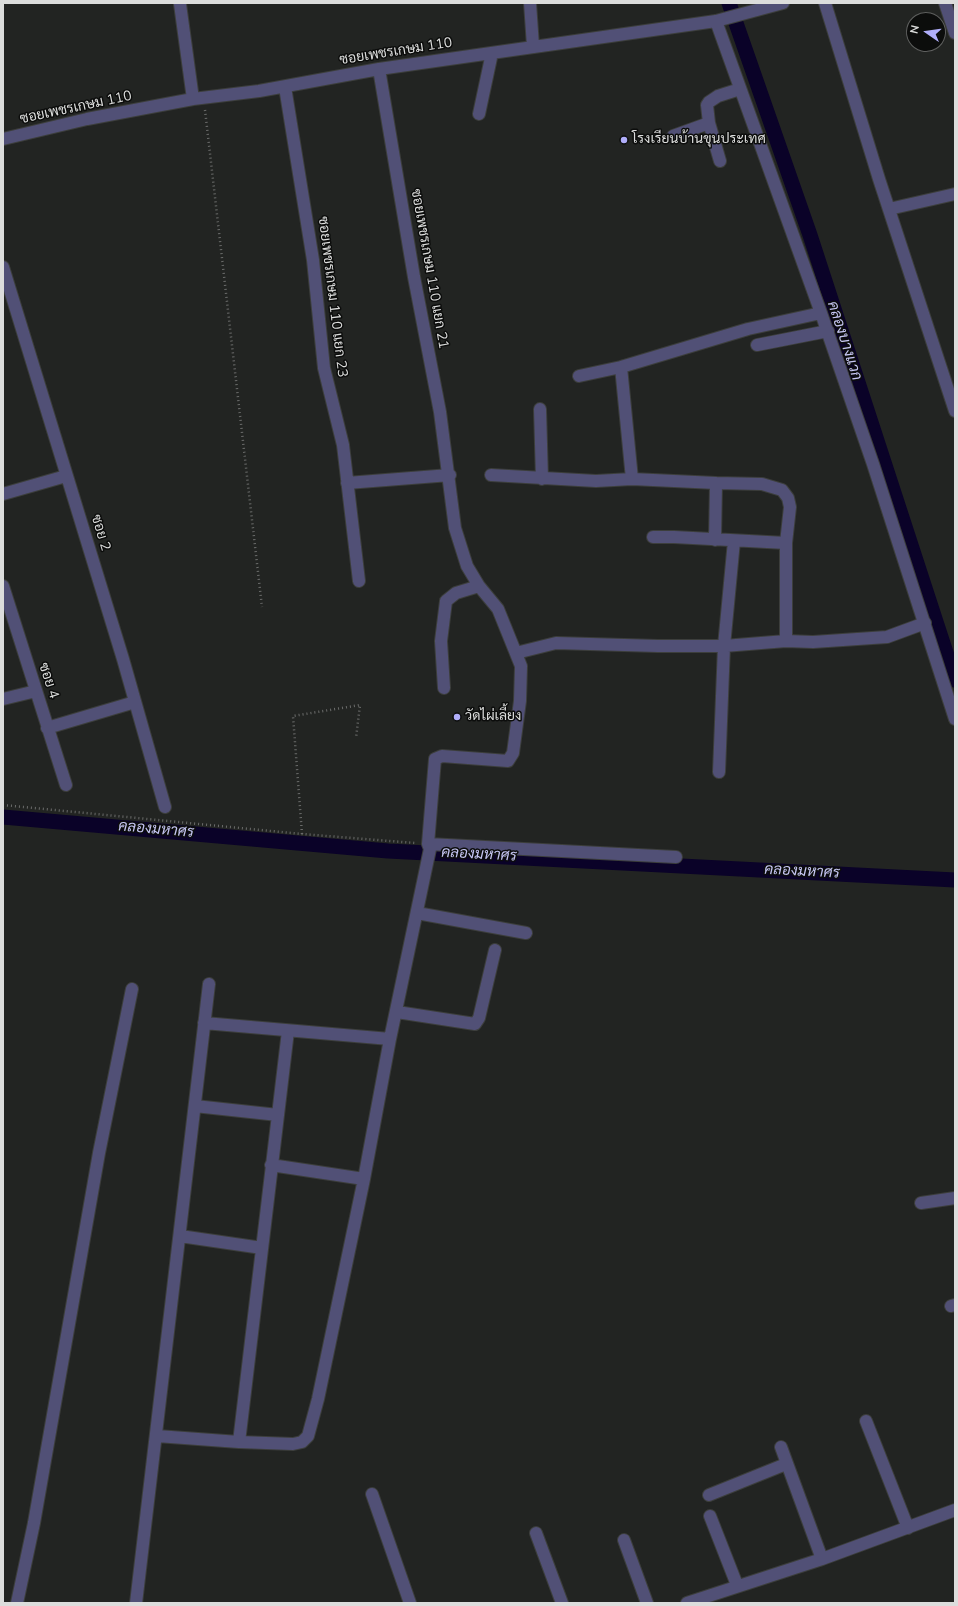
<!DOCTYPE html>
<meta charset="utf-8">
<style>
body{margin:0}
#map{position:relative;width:958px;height:1606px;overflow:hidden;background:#222422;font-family:"Nunito Sans",sans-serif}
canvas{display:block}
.frame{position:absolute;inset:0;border:4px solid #dcdddc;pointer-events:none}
.north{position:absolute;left:906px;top:12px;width:40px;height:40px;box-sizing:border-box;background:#0c0d0c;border:1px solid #5f605f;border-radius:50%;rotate:283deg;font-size:11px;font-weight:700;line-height:16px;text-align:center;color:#dcdddc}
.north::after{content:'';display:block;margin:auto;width:14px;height:18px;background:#b0aefa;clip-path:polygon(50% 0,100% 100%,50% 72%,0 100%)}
</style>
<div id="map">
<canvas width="958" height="1606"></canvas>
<div class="frame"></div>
<div class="north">N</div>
</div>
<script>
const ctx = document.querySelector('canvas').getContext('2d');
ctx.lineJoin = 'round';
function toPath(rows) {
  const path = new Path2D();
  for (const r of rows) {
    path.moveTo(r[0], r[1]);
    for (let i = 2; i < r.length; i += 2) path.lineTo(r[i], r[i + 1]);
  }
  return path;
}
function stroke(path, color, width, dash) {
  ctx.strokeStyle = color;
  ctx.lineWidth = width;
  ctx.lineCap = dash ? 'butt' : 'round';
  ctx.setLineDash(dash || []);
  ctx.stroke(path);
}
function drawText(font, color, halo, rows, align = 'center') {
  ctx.font = font + ' "Nunito Sans",Sarabun,sans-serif';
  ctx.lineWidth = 3;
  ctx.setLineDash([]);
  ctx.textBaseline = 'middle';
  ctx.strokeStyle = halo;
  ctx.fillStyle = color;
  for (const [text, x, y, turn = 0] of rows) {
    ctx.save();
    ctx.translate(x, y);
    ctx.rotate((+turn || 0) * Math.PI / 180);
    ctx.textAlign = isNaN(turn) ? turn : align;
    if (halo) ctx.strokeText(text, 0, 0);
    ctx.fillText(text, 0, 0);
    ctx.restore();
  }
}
stroke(toPath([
 [729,3,810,235,955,680],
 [3,817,388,851,955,880]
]), '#0a0228', 15);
const minor = toPath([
 [530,3,533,46],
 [825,3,879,179,955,411],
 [945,3,955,33],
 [180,4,193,99],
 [716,21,821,313,873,464,955,719],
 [285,87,313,260,324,368,343,445,359,581],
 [479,114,492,53],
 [673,136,709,123],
 [3,139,87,119,193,99,259,91,379,69,716,21,783,3],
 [720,161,709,123,707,105,709,102,718,96,740,89],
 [889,209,955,194],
 [3,267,123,659,165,807],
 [757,345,828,331],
 [621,367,632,479],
 [579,376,621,367,748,329,821,313],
 [540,409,542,479],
 [491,475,596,481,632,479,716,483,715,540],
 [347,483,450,475],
 [716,483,762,484,782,490,788,498,790,507,786,543,786,641],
 [3,494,66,476],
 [653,537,674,537,786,543],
 [3,586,66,785],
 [516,653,556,643,658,646,724,646,786,641,813,642,887,637,925,623],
 [444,688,441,641,446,601,456,593,479,586],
 [3,699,36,691],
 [47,728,135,702],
 [719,772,724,646,734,541],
 [428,844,676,857],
 [417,913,526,933],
 [397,1012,475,1024,479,1018,495,950],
 [204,1023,390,1039],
 [195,1106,278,1115],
 [271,1165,364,1179],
 [921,1203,955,1198],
 [180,1236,262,1248],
 [951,1306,955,1305],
 [866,1421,908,1528],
 [157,1436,239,1442,293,1444,302,1442,308,1436,318,1399,364,1179,390,1039,430,849,428,844,435,759,442,756,508,761,513,753,520,701,521,666,498,609,479,586,467,566,455,528,440,412,414,277,379,69],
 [239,1442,288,1031],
 [781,1447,822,1559],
 [372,1494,410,1603],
 [709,1495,786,1464],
 [710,1516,737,1585],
 [536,1533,562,1603],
 [624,1540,647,1603],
 [17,1603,34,1523,99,1153,132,989],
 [136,1603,209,984],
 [687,1603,822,1559,955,1510]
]);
stroke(minor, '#3c3e3c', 14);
stroke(toPath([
 [205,110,262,607],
 [3,805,302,834,415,843],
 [302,834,293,716,360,705,356,738]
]), '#6b6c6b', 2.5, [1, 3]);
stroke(minor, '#515076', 12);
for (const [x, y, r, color] of [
 [624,140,4,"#b0aefa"],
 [457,717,4,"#b0aefa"]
]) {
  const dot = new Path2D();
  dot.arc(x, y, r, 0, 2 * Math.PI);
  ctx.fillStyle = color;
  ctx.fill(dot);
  stroke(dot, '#0c0d0c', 1.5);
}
drawText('14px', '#dcdddc', '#0c0d0c', [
 ["ซอยเพชรเกษม 110",396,52,-9],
 ["ซอยเพชรเกษม 110",76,108,-12],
 ["ซอยเพชรเกษม 110 แยก 21",429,269,80],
 ["ซอยเพชรเกษม 110 แยก 23",332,297,83],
 ["ซอย 2",100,533,73],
 ["ซอย 4",48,681,72]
]);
drawText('14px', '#dcdddc', '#0c0d0c', [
 ["โรงเรียนบ้านขุนประเทศ",632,140],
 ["วัดไผ่เลี้ยง",465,717]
], 'left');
drawText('italic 15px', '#c5c5f2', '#0c0d0c', [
 ["คลองบางแวก",844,341,72],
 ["คลองมหาศร",156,830,5],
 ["คลองมหาศร",479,855,3],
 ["คลองมหาศร",802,872,3]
]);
</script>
